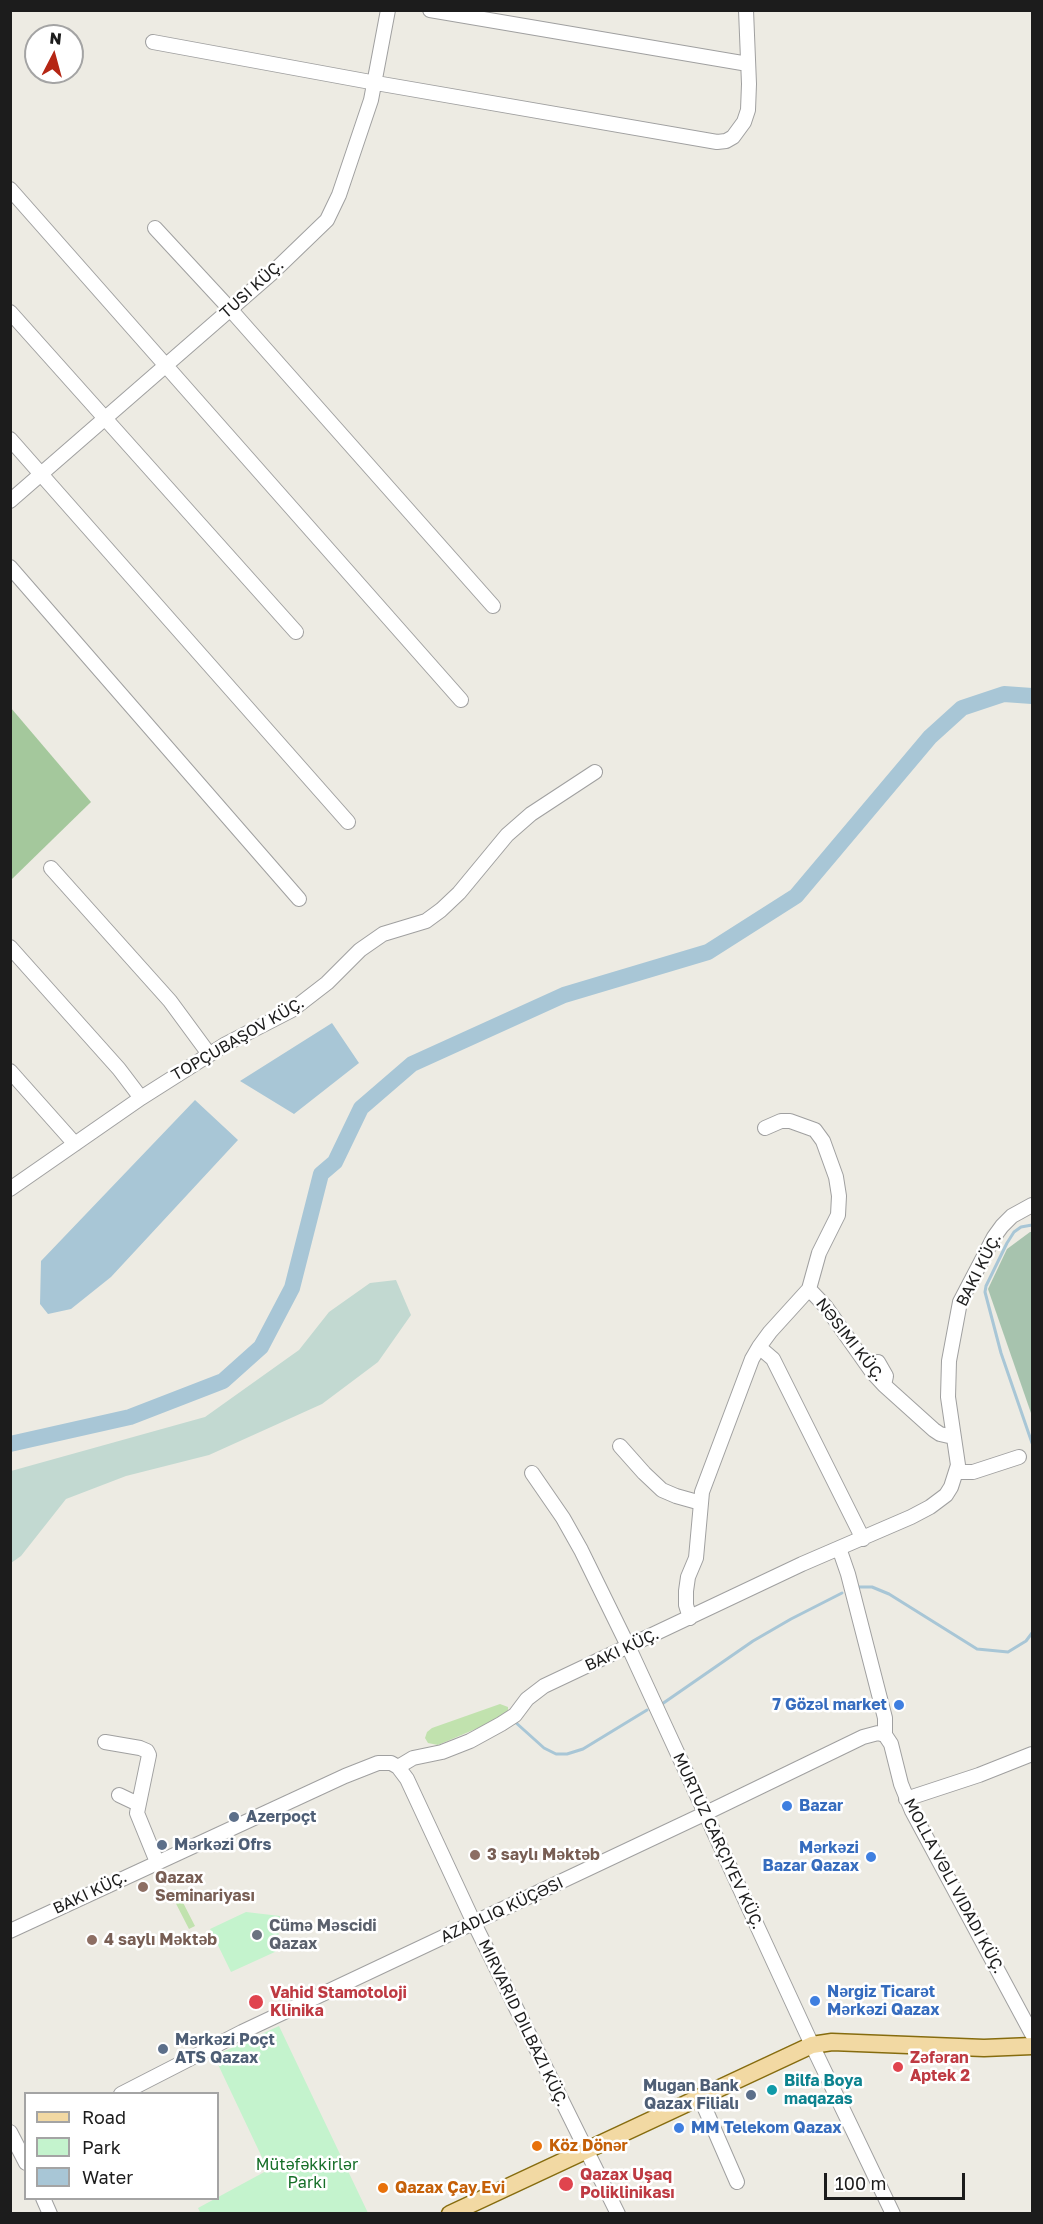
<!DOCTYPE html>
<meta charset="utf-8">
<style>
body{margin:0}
#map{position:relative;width:1043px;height:2224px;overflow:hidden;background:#edebe3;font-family:"Golos Text",sans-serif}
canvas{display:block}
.frame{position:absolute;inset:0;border:12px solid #1c1c1c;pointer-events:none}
.legend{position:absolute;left:24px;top:2092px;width:195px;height:108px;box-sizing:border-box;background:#fff;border:2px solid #a4a4a4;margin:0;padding:8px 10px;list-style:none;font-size:18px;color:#1c1c1c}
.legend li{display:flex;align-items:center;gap:12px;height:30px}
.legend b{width:30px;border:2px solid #a4a4a4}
.north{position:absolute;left:24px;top:24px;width:60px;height:60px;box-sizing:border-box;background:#fff;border:2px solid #a4a4a4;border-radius:50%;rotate:6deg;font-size:16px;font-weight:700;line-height:24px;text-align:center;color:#1c1c1c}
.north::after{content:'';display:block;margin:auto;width:21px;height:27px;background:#b52614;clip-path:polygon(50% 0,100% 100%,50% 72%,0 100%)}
.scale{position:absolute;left:824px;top:2173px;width:141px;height:27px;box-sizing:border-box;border:3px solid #1c1c1c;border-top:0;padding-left:8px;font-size:18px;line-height:21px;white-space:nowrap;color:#1c1c1c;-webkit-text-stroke:4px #fff;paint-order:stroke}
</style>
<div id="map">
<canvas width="1043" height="2224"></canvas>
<div class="frame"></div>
<ul class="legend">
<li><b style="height:8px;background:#f2d9a3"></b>Road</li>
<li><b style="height:16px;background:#c4f3cd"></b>Park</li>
<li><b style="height:16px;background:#a8c6d6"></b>Water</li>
</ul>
<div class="north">N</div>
<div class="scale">100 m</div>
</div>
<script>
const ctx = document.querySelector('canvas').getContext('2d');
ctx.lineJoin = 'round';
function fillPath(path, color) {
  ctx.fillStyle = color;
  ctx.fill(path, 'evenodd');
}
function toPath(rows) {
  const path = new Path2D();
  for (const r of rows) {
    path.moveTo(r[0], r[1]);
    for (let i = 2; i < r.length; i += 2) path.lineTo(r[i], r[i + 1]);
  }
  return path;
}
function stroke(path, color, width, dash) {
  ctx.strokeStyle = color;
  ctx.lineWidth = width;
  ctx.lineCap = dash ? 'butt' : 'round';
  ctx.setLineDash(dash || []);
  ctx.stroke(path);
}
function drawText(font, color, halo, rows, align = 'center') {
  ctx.font = font + ' "Golos Text",sans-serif';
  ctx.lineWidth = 5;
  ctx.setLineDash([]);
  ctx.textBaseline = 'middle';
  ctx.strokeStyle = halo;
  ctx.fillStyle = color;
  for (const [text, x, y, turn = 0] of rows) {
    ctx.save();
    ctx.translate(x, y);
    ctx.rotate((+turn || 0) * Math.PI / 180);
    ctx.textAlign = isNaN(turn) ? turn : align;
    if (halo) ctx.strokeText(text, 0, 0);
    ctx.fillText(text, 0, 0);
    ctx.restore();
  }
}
fillPath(toPath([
 [500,1704,508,1707,508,1712,506,1716,438,1745,428,1743,425,1738,427,1732,432,1728],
 [176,1889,195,1926,189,1929,170,1892]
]), '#c1e2ae');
fillPath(toPath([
 [11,708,91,802,11,880,10,880]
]), '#a4c89c');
fillPath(toPath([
 [396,1280,411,1315,378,1362,322,1404,209,1455,126,1476,66,1499,21,1556,11,1563,11,1471,205,1417,299,1350,329,1312,370,1283]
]), '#c2d9d1');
fillPath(toPath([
 [1030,1232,1032,1232,1032,1416,988,1289,1007,1249]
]), '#a7c3ae');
fillPath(toPath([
 [246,1912,280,1916,277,1951,231,1972,210,1929],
 [279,2026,368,2213,201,2214,198,2208,268,2170,214,2056]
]), '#c4f3cd');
fillPath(toPath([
 [332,1023,359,1063,294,1114,240,1081],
 [195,1100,238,1140,111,1277,71,1309,48,1314,40,1304,41,1261]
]), '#a8c6d6');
stroke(toPath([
 [1032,1225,1021,1227,1014,1232,1007,1243,986,1286,985,1292,1001,1353,1032,1443],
 [859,1587,872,1587,889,1594,977,1649,1008,1652,1026,1641,1032,1633],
 [662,1704,753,1641,791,1619,842,1593],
 [514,1721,544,1748,556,1754,567,1754,583,1749,647,1710]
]), '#a8c6d6', 3);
stroke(toPath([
 [10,1444,130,1417,223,1381,261,1347,292,1288,321,1174,335,1162,361,1108,412,1064,564,995,708,952,796,896,930,737,962,708,1004,694,1032,696]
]), '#a8c6d6', 16);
const minor = toPath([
 [430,10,748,64],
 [153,42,376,83,717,142,726,141,733,137,744,122,748,110,749,84,746,10],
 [10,189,461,700],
 [155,228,230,309,493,606],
 [10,312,296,632],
 [10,439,348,822],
 [10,501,272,273,327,220,339,195,371,100,388,10],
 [10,567,299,899],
 [51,868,170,1001,209,1054],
 [10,947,119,1069,141,1098],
 [10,1071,75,1144],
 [765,1128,781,1121,790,1121,815,1130,823,1141,836,1177,839,1196,838,1215,819,1253,809,1289],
 [10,1189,141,1098,226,1044,292,1010,327,983,360,950,383,934,426,921,441,910,459,893,507,835,531,814,595,772],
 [878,1362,886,1376,884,1385],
 [620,1446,644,1473,662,1490,676,1496,701,1503],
 [957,1472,973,1472,1019,1457],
 [532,1473,563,1518,581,1550,629,1648,812,2045,893,2214],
 [863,1539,773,1359,759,1347,770,1332,809,1289,826,1307,872,1372,884,1385,934,1430,940,1434,953,1437],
 [839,1548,848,1574,885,1718,885,1735],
 [690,1618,686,1605,686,1591,688,1577,696,1558,702,1492,752,1359,759,1347],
 [885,1735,891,1744,901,1784,912,1811,1032,2034],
 [105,1742,140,1748,147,1751,149,1755,137,1813,157,1862],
 [398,1767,413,1758,442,1752,470,1741,501,1724,515,1715,527,1699,544,1686,802,1564,911,1517,930,1507,946,1495,951,1487,958,1465,948,1397,949,1361,960,1302,994,1237,1002,1226,1012,1216,1032,1205],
 [119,1795,138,1804],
 [906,1799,979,1775,1032,1754],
 [10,1931,345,1776,378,1763,391,1763,398,1767,407,1779,474,1923,618,2214],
 [121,2094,242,2032,704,1814,863,1737,878,1733,885,1735],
 [700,2097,737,2182],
 [10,2132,26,2163],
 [43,2198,50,2214]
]);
const major = toPath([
 [450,2214,812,2045,832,2042,984,2048,1032,2046]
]);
stroke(minor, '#a0a0a0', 16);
stroke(major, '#866c0f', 19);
stroke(minor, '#fff', 14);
stroke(major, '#f2d9a3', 16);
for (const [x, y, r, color] of [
 [899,1705,6,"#3f7fe0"],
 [787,1806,6,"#3f7fe0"],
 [234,1817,6,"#5c6f8a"],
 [162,1845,6,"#5c6f8a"],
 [475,1855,6,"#8d6e63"],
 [871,1857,6,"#3f7fe0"],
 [143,1887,6,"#8d6e63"],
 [257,1935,6,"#6b7280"],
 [92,1940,6,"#8d6e63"],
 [815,2001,6,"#3f7fe0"],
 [256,2002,8,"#e0444e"],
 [163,2049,6,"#5c6f8a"],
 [898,2067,6,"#e0444e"],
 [772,2090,6,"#0f9aa8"],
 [751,2095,6,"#5c6f8a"],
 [679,2128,6,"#3f7fe0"],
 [537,2146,6,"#e8710a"],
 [566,2184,8,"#e0444e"],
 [383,2188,6,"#e8710a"]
]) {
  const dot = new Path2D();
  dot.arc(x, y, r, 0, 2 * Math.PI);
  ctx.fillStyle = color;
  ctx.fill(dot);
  stroke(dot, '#fff', 2);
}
drawText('16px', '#1c1c1c', '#fff', [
 ["TUSI KÜÇ.",252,289,-42],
 ["TOPÇUBAŞOV KÜÇ.",238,1039,-30],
 ["BAKI KÜÇ.",979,1270,-63],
 ["NƏSIMI KÜÇ.",850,1340,52],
 ["BAKI KÜÇ.",622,1650,-25],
 ["MURTUZ CARÇIYEV KÜÇ.",718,1841,65],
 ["MOLLA VƏLI VIDADI KÜÇ.",954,1886,62],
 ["BAKI KÜÇ.",90,1893,-25],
 ["AZADLIQ KÜÇƏSI",502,1910,-25],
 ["MIRVARID DILBAZI KÜÇ.",523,2023,64]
]);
drawText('bold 16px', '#366cbe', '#fff', [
 ["7 Gözəl market",887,1705,"right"],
 ["Bazar",799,1806],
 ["Mərkəzi",859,1848,"right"],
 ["Bazar Qazax",859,1866,"right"],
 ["Nərgiz Ticarət",827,1992],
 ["Mərkəzi Qazax",827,2010],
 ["MM Telekom Qazax",691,2128]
], 'left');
drawText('bold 16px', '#4e5e75', '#fff', [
 ["Azerpoçt",246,1817],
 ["Mərkəzi Ofrs",174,1845],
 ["Mərkəzi Poçt",175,2040],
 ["ATS Qazax",175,2058],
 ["Muğan Bank",739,2086,"right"],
 ["Qazax Filialı",739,2104,"right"]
], 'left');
drawText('bold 16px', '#785e54', '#fff', [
 ["3 saylı Məktəb",487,1855],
 ["Qazax",155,1878],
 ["Seminariyası",155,1896],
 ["4 saylı Məktəb",104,1940]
], 'left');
drawText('bold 16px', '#5b616d', '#fff', [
 ["Cümə Məscidi",269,1926],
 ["Qazax",269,1944]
], 'left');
drawText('bold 16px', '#be3a42', '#fff', [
 ["Vahid Stamotoloji",270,1993],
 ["Klinika",270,2011],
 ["Zəfəran",910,2058],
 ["Aptek 2",910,2076],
 ["Qazax Uşaq",580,2175],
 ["Poliklinikası",580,2193]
], 'left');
drawText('bold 16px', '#0d838f', '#fff', [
 ["Bilfa Boya",784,2081],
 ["maqazas",784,2099]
], 'left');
drawText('bold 16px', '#c56008', '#fff', [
 ["Köz Dönər",549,2146],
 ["Qazax Çay Evi",395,2188]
], 'left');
drawText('16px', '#166f28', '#fff', [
 ["Mütəfəkkirlər",307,2165],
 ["Parkı",307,2183]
]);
</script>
